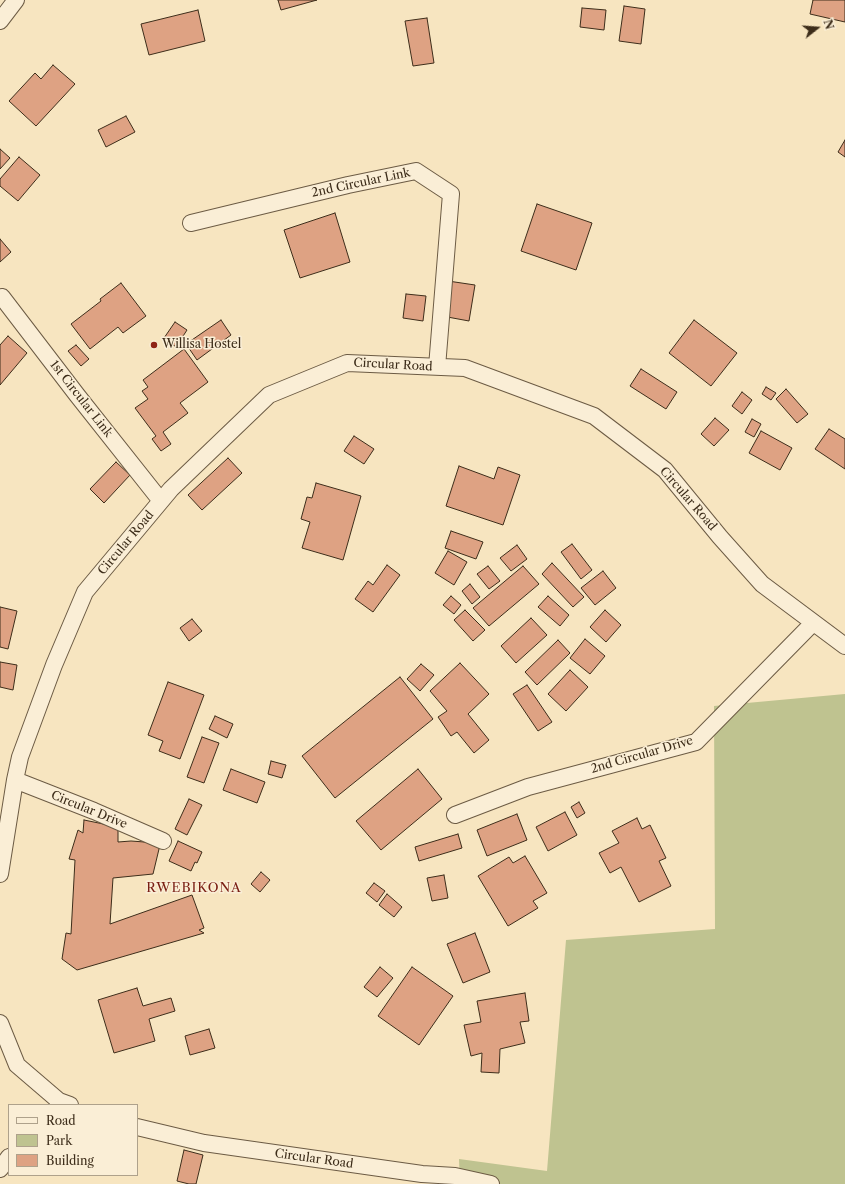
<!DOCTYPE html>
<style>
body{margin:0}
#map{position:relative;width:845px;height:1184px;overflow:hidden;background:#f7e5c0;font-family:"Libre Caslon Text",serif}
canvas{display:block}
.legend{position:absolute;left:8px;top:1104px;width:130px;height:72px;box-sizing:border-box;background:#faeed6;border:1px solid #aea18b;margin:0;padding:5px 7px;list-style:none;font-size:12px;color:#3d2d1a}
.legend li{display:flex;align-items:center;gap:8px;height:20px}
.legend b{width:20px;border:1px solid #aea18b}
.north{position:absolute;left:797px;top:8px;width:40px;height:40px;-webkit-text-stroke:3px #faeed6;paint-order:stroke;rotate:73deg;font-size:11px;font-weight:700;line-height:16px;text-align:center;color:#3d2d1a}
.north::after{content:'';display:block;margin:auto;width:14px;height:18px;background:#3d2d1a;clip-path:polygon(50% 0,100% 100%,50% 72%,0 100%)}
</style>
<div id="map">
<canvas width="845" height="1184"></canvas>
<ul class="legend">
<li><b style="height:5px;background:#faeed6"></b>Road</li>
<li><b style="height:11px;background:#bfc390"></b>Park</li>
<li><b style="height:11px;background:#dea283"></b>Building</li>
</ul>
<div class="north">N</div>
</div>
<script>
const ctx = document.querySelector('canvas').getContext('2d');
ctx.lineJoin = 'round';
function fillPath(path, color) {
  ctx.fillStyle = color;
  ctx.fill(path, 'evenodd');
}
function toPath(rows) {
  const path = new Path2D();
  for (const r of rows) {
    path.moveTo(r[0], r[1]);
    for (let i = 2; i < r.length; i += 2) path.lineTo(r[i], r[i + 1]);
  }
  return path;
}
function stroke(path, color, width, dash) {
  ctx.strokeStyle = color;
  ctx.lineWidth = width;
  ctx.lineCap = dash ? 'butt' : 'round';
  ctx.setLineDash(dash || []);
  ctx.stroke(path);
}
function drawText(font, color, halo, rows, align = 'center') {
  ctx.font = font + ' "Libre Caslon Text",serif';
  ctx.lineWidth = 3;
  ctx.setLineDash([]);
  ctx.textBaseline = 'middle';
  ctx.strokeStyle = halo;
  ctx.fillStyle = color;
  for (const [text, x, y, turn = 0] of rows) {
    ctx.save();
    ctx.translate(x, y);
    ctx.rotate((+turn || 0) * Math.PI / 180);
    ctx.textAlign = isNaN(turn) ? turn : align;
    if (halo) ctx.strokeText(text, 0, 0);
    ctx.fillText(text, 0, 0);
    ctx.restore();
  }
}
fillPath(toPath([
 [845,694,845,1184,460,1184,459,1159,547,1171,566,940,715,929,714,706]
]), '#bfc390');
const building = toPath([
 [278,0,317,0,281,10,278,0],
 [813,0,845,0,845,22,810,14,813,0],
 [624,6,645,9,641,44,619,41,624,6],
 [582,8,606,10,604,30,580,27,582,8],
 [198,10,205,41,149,55,141,24,198,10],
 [427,18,434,63,413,66,405,21,427,18],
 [53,65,75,84,36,126,9,101,35,73,41,79,53,65],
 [126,116,135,132,106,147,98,130,126,116],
 [845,140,845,157,838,152,845,140],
 [0,149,10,158,0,169,0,149],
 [19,157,40,175,18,201,0,186,0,179,19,157],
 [537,204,592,223,576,270,521,251,537,204],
 [335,213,350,262,300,278,284,230,335,213],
 [0,239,11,252,0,262,0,239],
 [448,281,475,285,469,321,442,316,448,281],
 [121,283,146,316,123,333,118,327,90,349,71,324,101,301,100,299,121,283],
 [406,294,426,296,423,321,403,318,406,294],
 [221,320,231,335,197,360,186,344,221,320],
 [694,320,737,353,711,386,669,353,694,320],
 [175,322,187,330,176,347,164,338,175,322],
 [8,336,27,353,0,385,0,345,8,336],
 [76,345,89,359,81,366,68,351,76,345],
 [184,349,208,382,180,403,188,413,163,432,171,444,161,451,152,439,156,436,135,408,148,399,142,391,148,387,143,380,184,349],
 [641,369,677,392,666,409,630,386,641,369],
 [766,387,776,393,771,400,762,394,766,387],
 [786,389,808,414,797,423,776,399,786,389],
 [742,392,752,400,742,414,732,406,742,392],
 [715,418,729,430,714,446,701,434,715,418],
 [752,419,761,424,754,437,745,432,752,419],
 [829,429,845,439,845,469,815,449,829,429],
 [761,431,792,448,780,470,749,453,761,431],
 [354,436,374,449,364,464,344,451,354,436],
 [228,458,242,473,202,510,188,495,228,458],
 [116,462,130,475,104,503,90,489,116,462],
 [459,466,494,479,498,467,520,475,503,525,446,506,459,466],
 [316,483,361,496,343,560,302,548,310,522,301,519,307,497,312,498,316,483],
 [451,531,483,542,476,559,445,548,451,531],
 [572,544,592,570,581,579,561,552,572,544],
 [517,545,527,559,511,571,500,558,517,545],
 [448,551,467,562,454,585,435,573,448,551],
 [552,563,584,597,573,607,542,574,552,563],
 [387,565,400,575,373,612,355,599,368,581,373,585,387,565],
 [488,566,500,581,489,589,477,574,488,566],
 [523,566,539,584,489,626,473,608,523,566],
 [603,571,616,588,595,605,581,588,603,571],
 [470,584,480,597,472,604,462,591,470,584],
 [451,596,461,605,454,614,443,605,451,596],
 [548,596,569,615,560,626,538,607,548,596],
 [0,607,17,611,8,649,0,647,0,607],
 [465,610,485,630,473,641,454,620,465,610],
 [605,610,621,625,606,642,590,627,605,610],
 [531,618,547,635,516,663,501,646,531,618],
 [192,619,202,631,189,641,180,628,192,619],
 [585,639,605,656,590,674,570,658,585,639],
 [558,640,570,653,537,685,525,672,558,640],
 [0,662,17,665,13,690,0,687,0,662],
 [460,663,489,694,468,714,489,740,474,753,457,732,451,736,438,717,447,711,430,691,460,663],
 [421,664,434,675,420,691,407,679,421,664],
 [570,670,588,687,566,711,548,694,570,670],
 [400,677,433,719,335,798,302,756,400,677],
 [168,682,204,695,180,759,159,751,163,741,148,735,168,682],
 [527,685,552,722,538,731,513,694,527,685],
 [215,716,233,724,227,738,209,729,215,716],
 [202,737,219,743,204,783,187,777,202,737],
 [271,761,286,765,282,778,268,774,271,761],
 [231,769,265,782,257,803,223,790,231,769],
 [418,769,442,799,381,850,356,821,418,769],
 [189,799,202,805,187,835,175,829,189,799],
 [579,802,585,813,577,818,571,807,579,802],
 [565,812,577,835,548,851,536,827,565,812],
 [517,814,527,840,487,856,477,830,517,814],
 [637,818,642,829,650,825,666,858,659,861,671,886,639,902,621,867,610,873,599,853,619,843,612,831,637,818],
 [84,820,118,827,118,842,131,841,158,843,159,849,153,874,113,878,110,924,192,895,204,928,199,930,204,933,77,970,62,959,66,933,71,934,75,860,69,859,78,830,83,833,84,820],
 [458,834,462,848,419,861,415,847,458,834],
 [178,841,202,852,197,863,195,862,191,871,169,861,178,841],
 [525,856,547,893,533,901,538,908,508,926,478,876,509,857,513,863,525,856],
 [261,872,270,880,260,892,251,884,261,872],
 [444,875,448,898,432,901,427,878,444,875],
 [374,883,385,891,377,902,366,893,374,883],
 [387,894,402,907,394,917,379,905,387,894],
 [475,933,490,972,463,983,447,944,475,933],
 [380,967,393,978,377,997,364,987,380,967],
 [412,967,453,996,419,1045,378,1016,412,967],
 [137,988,143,1006,171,998,175,1011,149,1019,155,1041,114,1053,98,1000,137,988],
 [525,993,529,1021,520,1022,525,1043,500,1049,499,1073,481,1072,482,1053,471,1056,464,1025,481,1022,477,1001,525,993],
 [209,1029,215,1048,190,1055,185,1036,209,1029],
 [184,1150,203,1155,196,1184,189,1184,177,1181,184,1150]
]);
fillPath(building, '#dea283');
stroke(building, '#3d2d1a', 1);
const street = toPath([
 [0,21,16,0],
 [191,223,348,185,416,171,451,194,437,367],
 [2,297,77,395,161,501],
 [15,780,94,811,163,841],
 [455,815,528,787,696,742,813,623],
 [0,874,15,780,20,757,54,665,85,592,171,489,269,395,347,363,465,368,594,416,665,470,720,537,762,584,845,646],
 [0,1023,17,1065,59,1101,70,1105],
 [137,1127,204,1143,422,1174,455,1176,491,1184],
 [0,1169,9,1157]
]);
stroke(street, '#6c5b44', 18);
stroke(street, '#faeed6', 16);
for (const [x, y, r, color] of [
 [154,345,4,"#8f2418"]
]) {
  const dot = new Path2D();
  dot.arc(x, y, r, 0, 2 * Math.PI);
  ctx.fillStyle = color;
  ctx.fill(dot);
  stroke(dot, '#faeed6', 1.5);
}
drawText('12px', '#3d2d1a', '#faeed6', [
 ["2nd Circular Link",361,183,-12],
 ["Circular Road",393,365,3],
 ["1st Circular Link",81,399,52],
 ["Circular Road",688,499,49],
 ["Circular Road",126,543,-50],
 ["2nd Circular Drive",642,755,-16],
 ["Circular Drive",89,810,22],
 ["Circular Road",314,1159,8]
]);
drawText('12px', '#3d2d1a', '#faeed6', [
 ["Willisa Hostel",162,345]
], 'left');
ctx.letterSpacing = '1px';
drawText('13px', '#7a1f14', '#faeed6', [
 ["RWEBIKONA",194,888]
]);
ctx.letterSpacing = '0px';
</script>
